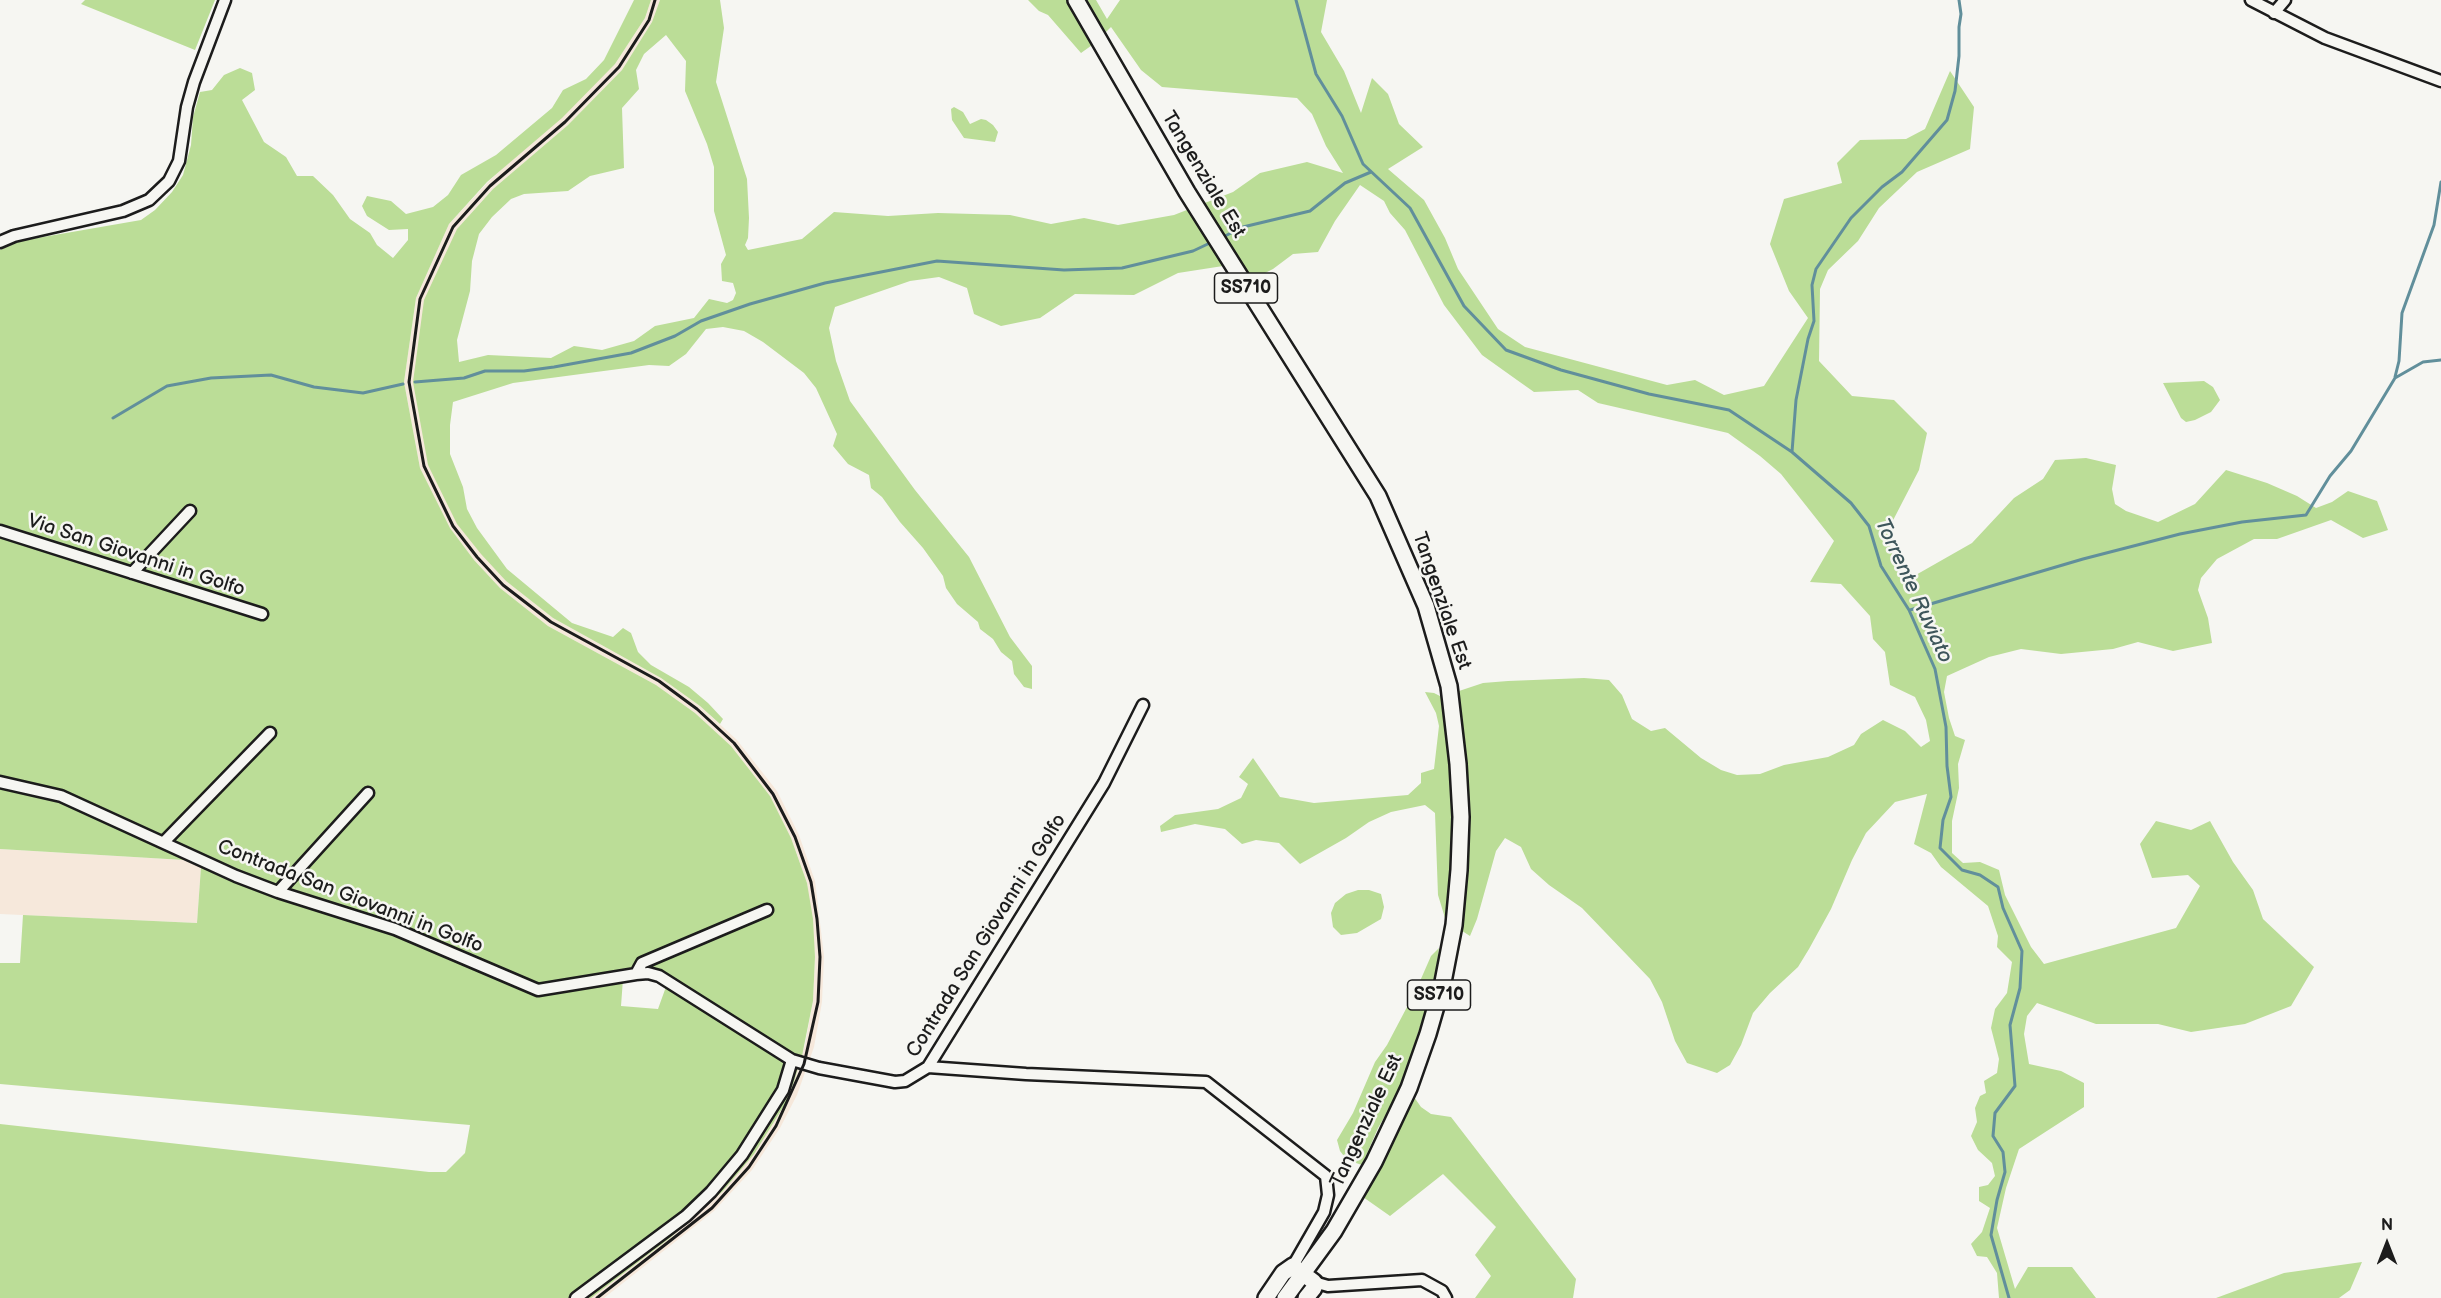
<!DOCTYPE html>
<style>
body{margin:0}
#map{position:relative;width:2441px;height:1298px;overflow:hidden;background:#f6f6f2;font-family:"Balsamiq Sans",sans-serif}
canvas{display:block}
.north{position:absolute;left:2357px;top:1214px;width:60px;height:60px;-webkit-text-stroke:4px #f6f6f2;paint-order:stroke;rotate:0deg;font-size:16px;font-weight:700;line-height:24px;text-align:center;color:#1c1c1c}
.north::after{content:'';display:block;margin:auto;width:21px;height:27px;background:#1c1c1c;clip-path:polygon(50% 0,100% 100%,50% 72%,0 100%)}
</style>
<div id="map">
<canvas width="2441" height="1298"></canvas>
<div class="north">N</div>
</div>
<script>
const ctx = document.querySelector('canvas').getContext('2d');
ctx.lineJoin = 'round';
function fillPath(path, color) {
  ctx.fillStyle = color;
  ctx.fill(path, 'evenodd');
}
function toPath(rows) {
  const path = new Path2D();
  for (const r of rows) {
    path.moveTo(r[0], r[1]);
    for (let i = 2; i < r.length; i += 2) path.lineTo(r[i], r[i + 1]);
  }
  return path;
}
function stroke(path, color, width, dash) {
  ctx.strokeStyle = color;
  ctx.lineWidth = width;
  ctx.lineCap = dash ? 'butt' : 'round';
  ctx.setLineDash(dash || []);
  ctx.stroke(path);
}
function drawText(font, color, halo, rows, align = 'center') {
  ctx.font = font + ' "Balsamiq Sans",sans-serif';
  ctx.lineWidth = 5;
  ctx.setLineDash([]);
  ctx.textBaseline = 'middle';
  ctx.strokeStyle = halo;
  ctx.fillStyle = color;
  for (const [text, x, y, turn = 0] of rows) {
    ctx.save();
    ctx.translate(x, y);
    ctx.rotate((+turn || 0) * Math.PI / 180);
    ctx.textAlign = isNaN(turn) ? turn : align;
    if (halo) ctx.strokeText(text, 0, 0);
    ctx.fillText(text, 0, 0);
    ctx.restore();
  }
}
fillPath(toPath([
 [651,0,660,0,652,22,622,70,568,125,493,189,457,229,428,465,506,581,553,618,661,678,700,706,737,740,777,791,799,835,815,881,824,956,822,1002,814,1047,797,1095,780,1128,752,1170,714,1211,604,1298,590,1298,789,1091,805,1045,813,1001,815,957,807,883,791,838,770,796,731,746,695,713,656,685,548,626,500,588,474,560,450,528,420,468,404,382,416,298,449,224,487,183,615,64,645,18],
 [0,849,184,860,201,867,197,923,0,914]
]), '#f6e8db');
fillPath(toPath([
 [85,0,215,0,195,50,81,4],
 [634,0,651,0,645,18,615,64,562,118,487,182,449,224,416,298,404,382,420,468,450,528,474,560,500,588,548,626,656,685,695,713,731,746,770,796,791,838,807,883,813,919,815,957,813,1001,801,1061,658,973,538,988,277,890,61,793,0,780,0,250,20,241,141,220,155,210,172,192,183,175,191,145,193,117,200,92,212,90,224,75,240,68,252,73,255,90,242,100,264,142,286,157,297,176,313,176,333,195,350,219,370,233,377,245,393,258,408,240,408,229,389,230,367,216,362,206,367,196,391,201,406,214,433,207,448,195,461,175,496,155,552,108,563,90,586,79,604,60],
 [660,0,720,0,724,28,716,82,747,179,749,218,748,238,745,245,748,250,802,239,834,212,888,216,938,213,1010,215,1051,224,1084,218,1118,225,1174,215,1233,192,1260,173,1307,162,1343,173,1326,146,1312,114,1297,98,1162,87,1141,70,1111,27,1103,35,1083,0,1096,0,1107,19,1120,0,1327,0,1321,32,1344,71,1361,113,1372,78,1388,94,1399,124,1423,147,1388,169,1424,200,1445,238,1458,269,1498,329,1525,347,1667,385,1695,380,1724,395,1764,386,1808,318,1789,291,1770,244,1784,199,1842,183,1837,163,1860,140,1906,139,1925,129,1950,71,1974,107,1970,149,1917,172,1879,208,1858,241,1828,270,1820,289,1819,361,1852,396,1894,400,1927,433,1919,470,1887,532,1896,568,1907,580,1972,543,2014,498,2043,479,2055,460,2086,458,2116,465,2112,489,2115,504,2126,511,2158,522,2195,504,2226,470,2267,483,2297,496,2316,508,2332,502,2348,491,2377,501,2388,530,2363,538,2331,520,2277,539,2254,539,2217,559,2201,578,2198,590,2208,618,2212,643,2173,651,2138,642,2113,649,2061,654,2021,649,1989,657,1947,676,1944,692,1949,718,1955,736,1965,740,1958,764,1959,788,1952,821,1952,853,1963,863,1980,862,1999,870,2005,895,2031,947,2044,964,2176,928,2200,886,2188,875,2152,878,2140,844,2156,821,2191,830,2210,821,2233,862,2253,890,2263,919,2314,967,2291,1006,2245,1024,2191,1032,2158,1024,2096,1024,2037,1003,2027,1016,2024,1034,2029,1064,2061,1071,2084,1083,2084,1107,2019,1149,2006,1188,1997,1228,2015,1289,2028,1267,2072,1267,2096,1298,1999,1298,1997,1273,1987,1257,1977,1256,1971,1244,1982,1232,1990,1208,1979,1201,1979,1187,1988,1185,1995,1176,1992,1163,1978,1150,1971,1136,1977,1122,1975,1108,1980,1096,1986,1093,1984,1081,1997,1073,1999,1059,1991,1028,1995,1009,2007,993,2012,962,1997,947,1998,936,1988,906,1941,867,1931,853,1914,844,1927,794,1895,802,1866,833,1852,860,1831,909,1809,949,1798,967,1770,993,1753,1013,1741,1045,1730,1065,1717,1073,1687,1063,1675,1041,1662,1002,1650,979,1582,908,1549,885,1531,869,1521,847,1505,838,1496,851,1477,919,1470,936,1459,929,1459,691,1483,683,1508,681,1584,678,1609,680,1622,695,1632,719,1651,731,1665,728,1701,758,1721,770,1737,775,1760,774,1784,765,1828,757,1854,745,1861,734,1883,720,1905,731,1921,747,1930,741,1926,720,1915,697,1890,685,1885,652,1873,639,1870,616,1841,584,1810,582,1834,541,1781,474,1760,456,1728,433,1598,403,1578,390,1534,392,1517,380,1482,355,1444,305,1405,230,1390,213,1384,201,1360,185,1335,221,1318,252,1293,254,1273,269,1253,279,1223,266,1178,273,1134,295,1075,294,1040,318,1001,326,974,314,967,288,939,277,910,281,835,307,829,328,836,361,850,401,915,490,969,557,1010,637,1032,666,1032,689,1024,687,1014,674,1012,661,1001,652,993,639,980,629,978,622,957,604,946,588,943,576,923,548,900,522,882,497,871,488,869,475,848,464,833,446,837,434,816,388,804,373,763,342,744,331,723,327,706,329,686,354,669,366,649,365,513,383,453,402,450,425,450,454,463,487,467,509,477,528,507,569,572,623,613,637,623,628,631,633,638,652,651,665,689,687,708,703,723,719,720,724,700,706,661,678,553,618,506,581,481,554,457,524,428,465,413,382,424,300,457,229,493,189,568,125,622,70,652,22],
 [666,35,686,61,685,91,707,144,714,167,714,211,726,255,721,264,722,281,733,283,736,293,733,300,727,303,709,299,694,318,655,326,634,341,602,350,574,346,551,358,488,355,459,362,457,340,470,291,472,261,479,234,492,217,511,199,524,194,568,191,590,176,624,168,622,108,639,89,636,70,644,54],
 [1028,0,1069,0,1095,43,1081,53,1048,15,1039,11],
 [954,107,963,112,970,124,981,119,986,120,993,125,998,132,995,142,964,138,952,120,951,109],
 [2204,381,2213,387,2220,400,2211,412,2195,420,2186,422,2181,418,2163,383],
 [1425,692,1434,693,1444,698,1452,765,1455,817,1449,921,1445,918,1438,895,1435,813,1425,805,1391,812,1369,822,1346,838,1300,864,1279,843,1256,840,1242,844,1225,829,1195,824,1161,832,1160,826,1175,815,1218,809,1241,798,1248,784,1239,777,1253,758,1280,797,1314,803,1408,795,1421,783,1421,773,1434,769,1439,726,1436,713],
 [0,785,59,799,182,856,184,860,0,849],
 [201,867,248,887,329,912,392,934,531,993,623,979,621,1006,658,1009,667,984,798,1068,794,1082,785,1104,754,1154,723,1191,670,1238,591,1298,0,1298,0,1124,429,1172,446,1172,465,1153,470,1125,0,1084,0,963,20,963,23,915,197,923],
 [1358,890,1369,890,1381,894,1384,907,1381,919,1357,933,1341,935,1333,927,1331,913,1335,903,1346,894],
 [1439,948,1434,984,1398,1094,1378,1128,1362,1165,1347,1160,1340,1151,1337,1140,1353,1113,1375,1062,1387,1045,1417,988,1431,956],
 [1414,1097,1421,1107,1431,1114,1451,1117,1576,1279,1573,1298,1475,1298,1491,1276,1475,1255,1496,1227,1443,1174,1390,1216,1363,1197],
 [2362,1262,2350,1290,2339,1298,2216,1298,2284,1273]
]), '#bbdd97');
stroke(toPath([
 [1296,0,1316,74,1342,116,1363,164,1410,208,1464,306,1506,350,1561,370,1649,394,1729,410,1792,452,1851,503,1869,526,1881,566,1909,610,1935,669,1946,727,1947,766,1951,797,1943,820,1940,848,1962,870,1980,875,1998,887,2003,908,2022,951,2020,988,2010,1025,2015,1086,1995,1113,1993,1136,2003,1152,2005,1172,1997,1200,1991,1235,2009,1298],
 [1221,238,1243,227,1310,211,1345,183,1371,172],
 [2395,377,2399,361,2402,313,2434,225,2441,182],
 [415,382,464,378,485,371,524,371,554,367,631,353,675,336,701,321,750,304,825,283,937,261,1064,270,1122,268,1193,251,1212,242],
 [113,418,167,386,211,378,271,375,314,387,363,393,403,384],
 [1792,452,1796,400,1808,339,1814,321,1812,285,1816,269,1851,218,1882,187,1902,172,1947,120,1955,91,1959,56,1959,27,1961,14,1959,0],
 [1910,610,2083,559,2180,534,2242,522,2306,515,2330,476,2351,451,2395,378,2423,362,2441,360]
]), '#618f9b', 3);
const street = toPath([
 [2251,0,2325,38,2441,81],
 [2274,13,2285,0],
 [0,242,14,236,123,211,149,200,169,181,179,161,187,107,194,82,225,0],
 [0,531,262,614],
 [132,573,190,511],
 [0,782,61,796,236,876,278,892,395,929,538,990,636,974,648,973,659,976,792,1060,819,1068,895,1082,905,1081,928,1067,1104,783,1143,705],
 [164,842,270,733],
 [278,892,368,793],
 [636,974,642,963,767,910],
 [928,1067,1026,1074,1206,1082,1326,1176,1328,1195,1324,1212,1293,1266],
 [1314,1282,1328,1286,1422,1280,1442,1291,1446,1298],
 [576,1298,686,1216,711,1192,742,1155,783,1090,792,1060]
]);
const primary = toPath([
 [1076,0,1187,192,1378,496,1426,606,1449,686,1458,764,1461,817,1459,870,1454,925,1443,982,1428,1034,1409,1088,1374,1162,1334,1231,1285,1298],
 [1266,1298,1283,1273,1293,1266,1314,1282,1314,1288,1306,1298]
]);
stroke(street, '#1c1c1c', 15);
stroke(primary, '#1c1c1c', 20);
stroke(street, '#f6f6f2', 10);
stroke(primary, '#f6f6f2', 15);
stroke(toPath([
 [597,1298,712,1208,749,1167,776,1126,804,1064,818,1002,820,957,817,919,811,882,795,837,773,794,734,743,697,709,659,681,551,622,503,585,477,557,453,526,424,466,409,382,420,299,453,227,490,186,565,122,619,67,649,20,655,0]
]), '#1c1c1c', 3);
for (const [x, y, w] of [
 [1246,288,63],
 [1439,995,63]
]) {
  const box = new Path2D();
  box.roundRect(x - w / 2, y - 15, w, 30, 4.5);
  ctx.fillStyle = '#f6f6f2';
  ctx.fill(box);
  stroke(box, '#1c1c1c', 1.5);
}
drawText('bold 18px', '#1c1c1c', null, [
 ["SS710",1246,288],
 ["SS710",1439,995]
]);
drawText('20px', '#1c1c1c', '#f6f6f2', [
 ["Tangenziale Est",1203,175,59],
 ["Via San Giovanni in Golfo",136,556,18],
 ["Tangenziale Est",1441,601,71],
 ["Contrada San Giovanni in Golfo",350,897,21],
 ["Contrada San Giovanni in Golfo",987,936,-58],
 ["Tangenziale Est",1367,1121,-65]
]);
drawText('italic 21px', '#3e565b', '#f6f6f2', [
 ["Torrente Ruviato",1913,591,65]
]);
</script>
